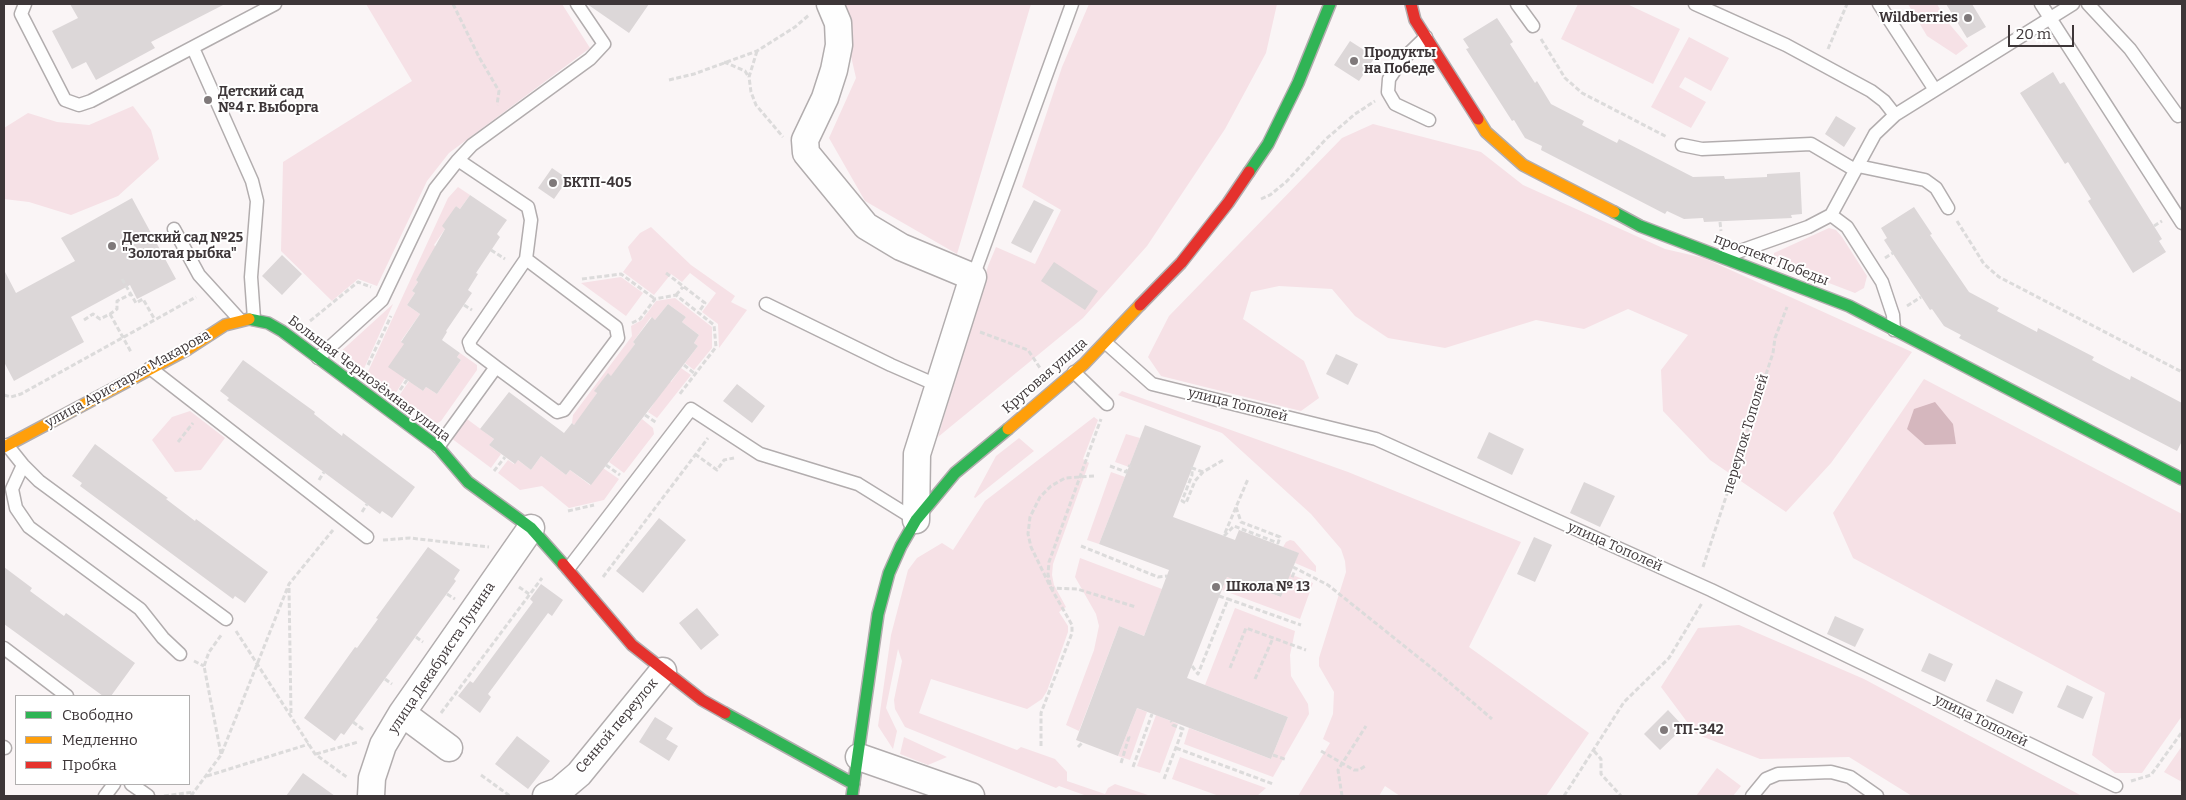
<!DOCTYPE html>
<meta charset="utf-8">
<style>
body{margin:0}
#map{position:relative;width:2186px;height:800px;overflow:hidden;background:#faf5f6;font-family:Bitter,serif}
canvas{display:block}
.frame{position:absolute;inset:0;border:5px solid #3d3638;pointer-events:none}
.legend{position:absolute;left:15px;top:695px;width:175px;height:90px;box-sizing:border-box;background:#fff;border:1px solid #b1afaf;margin:0;padding:6px 9px;list-style:none;font-size:15px;color:#3d3638}
.legend li{display:flex;align-items:center;gap:10px;height:25px}
.legend b{width:25px;border:1px solid #b1afaf}
.scale{position:absolute;left:2008px;top:25px;width:66px;height:22px;box-sizing:border-box;border:2px solid #3d3638;border-top:0;padding-left:6px;font-size:15px;line-height:18px;white-space:nowrap;color:#3d3638;-webkit-text-stroke:4px #fff;paint-order:stroke}
</style>
<div id="map">
<canvas width="2186" height="800"></canvas>
<div class="frame"></div>
<ul class="legend">
<li><b style="height:6px;background:#30b455"></b>Свободно</li>
<li><b style="height:6px;background:#ff9f0a"></b>Медленно</li>
<li><b style="height:6px;background:#e5322d"></b>Пробка</li>
</ul>
<div class="scale">20 m</div>
</div>
<script>
const ctx = document.querySelector('canvas').getContext('2d');
ctx.lineJoin = 'round';
function fillPath(path, color) {
  ctx.fillStyle = color;
  ctx.fill(path, 'evenodd');
}
function toPath(rows) {
  const path = new Path2D();
  for (const r of rows) {
    path.moveTo(r[0], r[1]);
    for (let i = 2; i < r.length; i += 2) path.lineTo(r[i], r[i + 1]);
  }
  return path;
}
function stroke(path, color, width, dash) {
  ctx.strokeStyle = color;
  ctx.lineWidth = width;
  ctx.lineCap = dash ? 'butt' : 'round';
  ctx.setLineDash(dash || []);
  ctx.stroke(path);
}
function drawText(font, color, halo, rows, align = 'center') {
  ctx.font = font + ' Bitter,serif';
  ctx.lineWidth = 4;
  ctx.setLineDash([]);
  ctx.textBaseline = 'middle';
  ctx.strokeStyle = halo;
  ctx.fillStyle = color;
  for (const [text, x, y, turn = 0] of rows) {
    ctx.save();
    ctx.translate(x, y);
    ctx.rotate((+turn || 0) * Math.PI / 180);
    ctx.textAlign = isNaN(turn) ? turn : align;
    if (halo) ctx.strokeText(text, 0, 0);
    ctx.fillText(text, 0, 0);
    ctx.restore();
  }
}
fillPath(toPath([
 [366,4,562,4,590,48,449,153,427,181,377,286,358,279,332,301,281,251,283,162,412,81],
 [839,4,1031,4,957,254,865,201,829,138,856,78],
 [1089,4,1277,4,1266,53,1225,129,1147,246,1083,318,938,437,988,266,996,247,1035,264,1061,210,1022,187,1062,67],
 [1578,4,1627,4,1680,29,1653,84,1561,39],
 [1908,4,1937,4,1946,20,1968,46,1956,55,1927,36],
 [1689,37,1729,58,1711,91,1685,77,1679,87,1706,102,1691,128,1651,107],
 [133,106,151,130,159,159,118,196,71,215,29,202,4,199,4,128,28,113,57,122,89,125],
 [1373,124,1481,152,1523,185,1665,249,1704,258,1912,352,1831,463,1786,512,1710,460,1663,411,1661,370,1688,335,1628,309,1584,329,1536,320,1445,348,1388,338,1355,316,1332,289,1279,286,1251,292,1243,319,1304,361,1319,398,1301,411,1161,376,1148,357,1169,316,1342,138],
 [458,187,470,195,460,209,456,206,445,229,434,245,436,247,416,280,418,282,412,291,415,293,407,305,420,314,401,341,404,344,405,378,394,396,366,376,448,198],
 [651,227,691,265,735,296,731,302,747,310,719,348,718,324,702,312,716,293,690,273,682,282,671,274,654,295,623,272,632,260,628,247,640,233],
 [1829,228,1836,230,1842,237,1867,276,1864,288,1855,293,1774,262,1774,253],
 [621,277,643,293,626,316,581,283],
 [675,298,712,327,712,348,694,370,685,363,698,346,694,343,699,335,682,322,686,317,668,304,655,320,651,317,633,342,635,344,612,377,608,374,595,391,597,393,591,402,594,404,574,425,572,423,573,415,632,336,631,326,642,320,656,301],
 [393,304,362,373,338,354],
 [460,353,477,365,477,370,441,421,434,425,397,399,409,381,423,391,426,387,437,394,461,360,457,357],
 [681,368,691,375,657,418,648,412,654,403,664,376,671,382],
 [1924,379,2182,514,2182,716,2142,773,2115,773,2092,755,2105,693,1853,558,1833,513],
 [1122,391,1348,472,1521,542,1469,647,1589,733,1546,796,1400,796,1385,786,1379,796,1298,796,1330,743,1323,739,1333,714,1334,692,1319,666,1319,658,1346,572,1345,561,1341,549,1311,514,1222,433,1118,395],
 [190,411,225,438,201,470,175,472,152,440,172,417],
 [1094,417,1098,420,1083,459,1089,463,1053,564,1052,575,1054,585,1066,607,1059,612,1068,626,1068,632,1047,691,1042,699,1027,709,931,679,919,713,1017,750,1021,747,1055,759,1067,772,1067,781,1105,794,1108,788,1115,784,1151,796,1087,796,1059,786,1056,788,905,727,895,709,894,700,902,661,898,649,886,708,897,731,893,749,878,726,891,635,908,570,917,558,942,543,953,550,985,501],
 [467,419,494,439,489,445,501,454,491,468,451,438],
 [642,419,653,428,654,434,624,473,609,462],
 [1126,434,1140,438,1129,467,1115,462],
 [1019,438,1034,451,975,498,974,497,996,456],
 [541,456,566,475,570,470,590,485,603,468,619,479,604,500,569,508,542,486,520,490,498,473,508,460,514,464,518,460,531,470],
 [1111,472,1125,477,1099,544,1087,540],
 [1290,540,1294,541,1316,566,1316,572,1295,563,1298,553,1283,547,1286,542],
 [1080,558,1162,589,1144,636,1119,626,1079,731,1066,725,1094,650,1099,626,1096,614,1075,577],
 [1290,574,1313,583,1300,619,1222,590,1227,577,1281,597],
 [1235,608,1295,631,1290,655,1291,676,1308,704,1309,714,1273,777,1184,744,1189,728,1271,759,1288,717,1205,685],
 [1739,625,1864,679,2082,796,1912,796,1849,757,1760,759,1696,734,1661,687,1698,628],
 [1137,708,1147,712,1130,760,1118,756],
 [1156,715,1178,724,1160,773,1137,766],
 [904,737,947,757,928,765,900,754],
 [2182,746,2182,782,2164,772],
 [1180,757,1266,788,1257,796,1219,796,1172,779],
 [1717,768,1741,786,1733,796,1696,796]
]), '#f6e1e6');
fillPath(toPath([
 [1935,402,1953,424,1956,444,1925,445,1907,429,1914,409]
]), '#d5b7be');
fillPath(toPath([
 [70,4,225,4,151,42,155,48,96,80,86,62,72,69,52,31,78,18],
 [587,4,649,4,629,33],
 [1946,4,1972,4,1986,27,1967,38],
 [1497,18,1513,42,1510,44,1535,83,1537,81,1551,104,1584,121,1582,125,1617,143,1619,139,1693,177,1724,176,1725,179,1767,177,1767,174,1800,172,1802,214,1791,215,1792,218,1704,222,1703,218,1684,219,1667,211,1665,214,1541,150,1542,146,1525,138,1514,120,1512,121,1466,49,1469,48,1463,39],
 [1350,41,1375,57,1359,81,1334,65],
 [2053,72,2060,84,2064,82,2162,239,2159,241,2166,252,2133,273,2088,201,2091,199,2068,162,2065,164,2020,93],
 [1836,116,1856,128,1844,147,1825,134],
 [552,168,568,179,554,199,538,188],
 [470,195,507,220,497,234,500,237,476,273,478,274,468,290,472,293,446,331,447,332,442,340,460,353,457,357,461,360,437,394,426,387,423,391,388,367,404,344,401,342,420,314,407,305,415,293,412,291,418,282,416,280,445,229,442,226,456,206,460,209],
 [132,198,176,279,137,299,130,285,71,317,84,342,14,381,4,362,4,270,16,293,75,261,61,238],
 [1034,200,1054,210,1031,253,1011,243],
 [1914,207,1932,234,1930,235,1969,292,1999,308,1997,311,2037,332,2038,328,2094,357,2092,360,2130,380,2131,376,2182,403,2182,441,2177,451,1959,338,1961,335,1944,326,1932,309,1930,310,1901,266,1884,240,1887,238,1881,228],
 [282,255,302,274,282,295,262,276],
 [1054,262,1098,291,1085,310,1041,281],
 [668,304,686,317,682,322,699,335,694,343,698,346,591,485,570,470,566,475,541,456,531,470,518,460,515,464,489,445,494,439,480,429,509,392,564,433,572,423,574,425,597,393,594,391,608,373,611,376,635,344,633,342,652,317,655,320],
 [1336,354,1358,364,1348,385,1326,374],
 [243,360,315,412,314,414,342,436,343,433,415,487,392,518,382,511,380,514,227,400,229,398,220,391],
 [737,384,765,406,752,423,723,401],
 [1145,425,1201,446,1173,517,1235,540,1239,530,1299,553,1281,597,1227,577,1187,678,1288,717,1271,759,1137,708,1118,756,1076,740,1119,626,1144,636,1169,570,1099,544],
 [1489,432,1524,449,1512,475,1477,458],
 [95,444,168,498,166,499,195,521,196,519,268,572,245,603,235,596,233,599,80,486,82,483,72,476],
 [1584,482,1615,496,1600,527,1570,513],
 [659,518,686,540,643,593,616,571],
 [1534,537,1552,545,1535,582,1517,574],
 [428,547,460,570,454,579,456,581,344,735,341,733,335,741,304,718,355,647,357,648,378,619,376,618],
 [4,567,32,588,30,591,64,616,66,613,135,663,111,696,103,696,4,624],
 [541,584,563,600,552,616,548,613,488,694,491,697,480,713,458,696,470,681,473,683,533,602,530,599],
 [697,608,719,635,701,650,679,623],
 [1835,616,1864,629,1855,647,1827,634],
 [1929,653,1953,664,1945,682,1921,671],
 [1996,679,2023,692,2013,714,1986,701],
 [2067,685,2093,697,2083,719,2057,707],
 [1668,710,1684,727,1660,750,1644,734],
 [655,717,673,728,666,739,678,746,669,761,639,742],
 [517,736,550,761,528,789,495,764],
 [303,773,335,796,286,796]
]), '#dcd7d8');
const lane = toPath([
 [25,4,21,14,65,100,79,105,91,101,275,4],
 [1517,4,1533,26],
 [1695,4,1786,45,1871,91,1884,101,1895,115],
 [1879,4,1935,90],
 [2041,4,2182,223],
 [2088,4,2130,49,2178,116],
 [1426,37,1401,61,1389,79,1388,92,1395,104,1429,120],
 [193,48,252,181,257,201,251,277,254,319],
 [1682,145,1702,149,1811,144,1855,170],
 [1858,166,1925,180,1936,188,1948,208],
 [1831,215,1847,227,1882,282,1893,315,1894,330],
 [174,229,199,275,240,320],
 [1726,256,1808,227,1831,215,1875,134,1895,115,2073,4],
 [973,277,1072,4],
 [766,304,891,365,939,386],
 [1106,343,1152,384,1376,439,1711,590,2116,786],
 [318,358,382,300,435,189,458,160,472,145,590,59,604,44,577,4],
 [496,367,471,348,469,342,526,259],
 [150,368,367,537],
 [1074,372,1107,404],
 [7,445,23,465,39,481,226,619],
 [438,447,496,367,557,412,564,410,618,338,616,327,526,259,531,220,528,207,458,160],
 [23,465,12,489,16,508,29,527,140,609,163,638,180,654],
 [568,569,691,409,760,454,858,484,916,520],
 [4,648,67,696],
 [4,747,5,748],
 [131,784,148,796],
 [105,796,114,784],
 [1752,796,1766,779,1778,774,1831,772,1850,777,1877,796]
]);
const street = toPath([
 [830,4,838,23,839,45,834,70,825,98,805,140,806,153,866,226,901,247,973,277,917,454,916,520],
 [402,713,449,748],
 [859,757,971,796],
 [371,796,372,778,383,745,402,713,531,528],
 [546,796,559,791,579,774,663,671]
]);
const fast = toPath([
 [1249,172,1268,144,1298,83,1330,4],
 [1614,212,1640,226,1849,306,2182,479],
 [249,319,268,323,282,331,438,447,468,482,531,528,563,564],
 [725,713,854,784],
 [852,796,878,614,889,573,901,546,916,520,955,473,1008,429]
]);
const slow = toPath([
 [1478,119,1486,132,1523,165,1614,212],
 [1008,429,1084,364,1140,305],
 [4,447,188,349,225,325,249,319]
]);
const jam = toPath([
 [1411,4,1415,20,1478,119],
 [1140,305,1181,263,1228,203,1249,172],
 [563,564,632,645,702,700,725,713]
]);
stroke(lane, '#b2adae', 15);
stroke(street, '#b2adae', 29);
stroke(fast, '#b2adae', 14);
stroke(slow, '#b2adae', 14);
stroke(jam, '#b2adae', 14);
stroke(toPath([
 [453,4,479,57,499,91,497,105],
 [1541,39,1565,78,1582,93,1667,137],
 [1828,49,1847,4],
 [757,51,749,77,751,92,756,105,783,137],
 [724,62,745,71,748,76],
 [669,80,694,74,757,51,795,27,809,15],
 [1261,199,1270,195,1286,182,1326,139,1355,114,1375,101],
 [1957,221,1984,264,1999,277,2182,372],
 [1720,222,1721,231],
 [2154,226,2162,221],
 [491,250,505,259],
 [1885,258,1893,253],
 [666,273,705,303,698,313],
 [122,279,136,303,143,299,155,320],
 [582,279,621,274,655,299],
 [676,295,683,287],
 [464,305,472,310],
 [1907,306,1921,297],
 [110,314,131,352],
 [84,320,93,314,100,319,110,314,117,309,117,301,131,294],
 [310,321,358,282,371,287],
 [632,323,640,319,655,299,676,295,714,325,716,347,679,395],
 [980,332,1028,350,1040,368],
 [368,365,391,316],
 [684,365,695,374],
 [400,390,407,380],
 [4,395,11,397,21,394,196,297],
 [645,415,657,423],
 [178,442,193,423],
 [695,454,717,470,724,460,734,458],
 [606,465,620,475],
 [1110,466,1126,472,1130,465],
 [494,471,505,457],
 [1203,472,1192,468,1192,475,1182,501,1186,503,1195,481,1203,472,1225,459],
 [1094,476,1065,478,1051,486,1040,497,1030,517,1028,534,1031,547,1051,588,1077,589,1136,607],
 [319,480,324,472],
 [568,511,594,505],
 [362,512,367,504],
 [1225,533,1248,479],
 [1224,536,1234,526,1278,543,1280,537,1241,522,1236,507],
 [383,540,410,538,489,547],
 [1081,546,1158,577,1167,576],
 [1293,567,1328,585,1443,677,1492,719],
 [1703,567,1773,353,1775,338,1787,307],
 [603,577,708,438],
 [1287,582,1291,580,1295,570],
 [519,587,529,594],
 [289,588,291,714],
 [447,594,455,599],
 [1219,596,1228,599],
 [236,631,315,754,348,778],
 [416,637,423,642],
 [194,661,204,666],
 [1192,666,1198,674,1228,599,1301,625],
 [1230,668,1246,628,1306,650],
 [385,679,392,684],
 [1255,679,1273,638],
 [441,713,542,578],
 [353,722,365,731],
 [1041,746,1041,713,1072,633,1072,625,1051,588,1048,574,1049,562,1101,419],
 [1078,747,1083,742],
 [1176,748,1273,784],
 [1321,751,1354,770,1359,770,1365,766],
 [1594,751,1601,759,1601,774,1621,796],
 [221,754,204,666,209,652,222,634],
 [316,754,358,742],
 [1273,755,1287,760],
 [1121,763,1129,737,1127,735],
 [1133,767,1152,714],
 [481,775,510,796],
 [207,776,309,744],
 [1164,779,1183,729,1173,725,1171,721],
 [2131,781,2151,775,2182,732],
 [164,796,194,792],
 [191,796,221,755,289,584,333,530],
 [1342,796,1338,770,1366,726],
 [1564,796,1624,702,1669,658,1702,603]
]), '#dcdbdb', 3, [5, 2.5]);
stroke(lane, '#fefefe', 12);
stroke(street, '#fefefe', 26);
stroke(fast, '#30b455', 11);
stroke(slow, '#ff9f0a', 11);
stroke(jam, '#e5322d', 11);
for (const [x, y, r, color] of [
 [1968,18,5,"#7f797a"],
 [1354,61,5,"#7f797a"],
 [208,100,5,"#7f797a"],
 [553,183,5,"#7f797a"],
 [112,246,5,"#7f797a"],
 [1216,587,5,"#7f797a"],
 [1664,730,5,"#7f797a"]
]) {
  const dot = new Path2D();
  dot.arc(x, y, r, 0, 2 * Math.PI);
  ctx.fillStyle = color;
  ctx.fill(dot);
  stroke(dot, '#fff', 2);
}
drawText('bold 14px', '#3d3638', '#fff', [
 ["Wildberries",1958,18,"right"],
 ["Продукты",1364,53],
 ["на Победе",1364,69],
 ["Детский сад",218,92],
 ["№4 г. Выборга",218,108],
 ["БКТП-405",563,183],
 ["Детский сад №25",122,238],
 ["\"Золотая рыбка\"",122,254],
 ["Школа № 13",1226,587],
 ["ТП-342",1674,730]
], 'left');
drawText('14px', '#3d3638', '#fff', [
 ["проспект Победы",1771,260,21],
 ["Круговая улица",1045,376,-41],
 ["улица Аристарха Макарова",128,379,-29],
 ["Большая Чернозёмная улица",369,379,37],
 ["улица Тополей",1238,405,14],
 ["переулок Тополей",1746,434,-73],
 ["улица Тополей",1615,547,24],
 ["улица Декабриста Лунина",442,658,-56],
 ["улица Тополей",1981,721,26],
 ["Сенной переулок",617,726,-50]
]);
</script>
